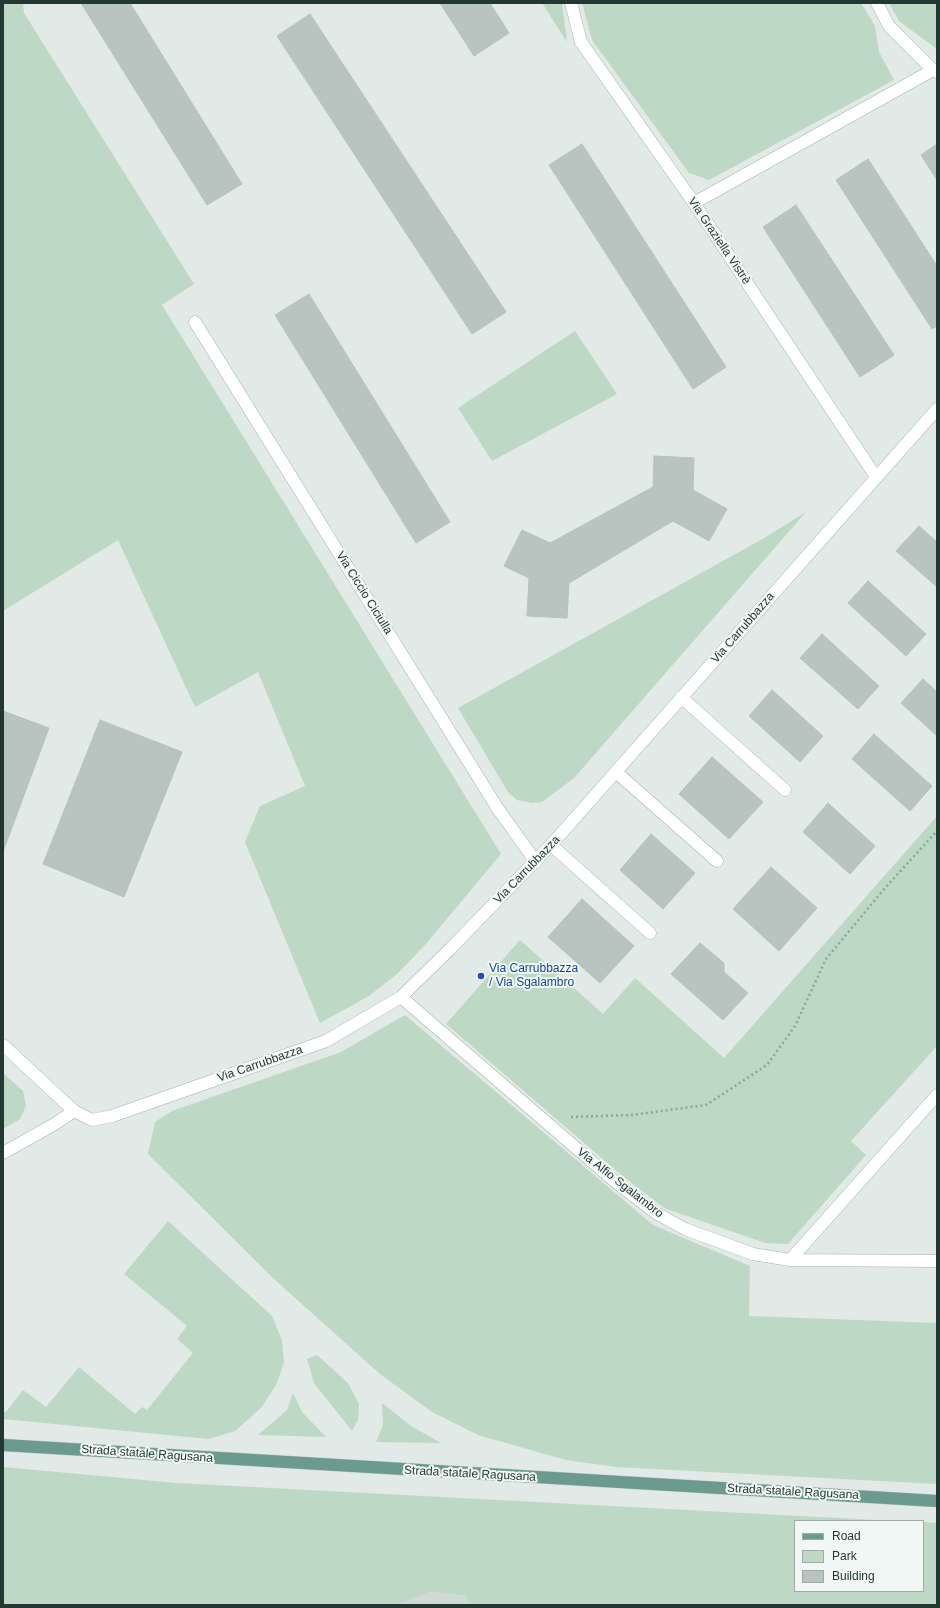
<!DOCTYPE html>
<meta charset="utf-8">
<style>
body{margin:0}
#map{position:relative;width:940px;height:1608px;overflow:hidden;background:#e1eae6;font-family:Arial,sans-serif}
canvas{display:block}
.frame{position:absolute;inset:0;border:4px solid #243833;pointer-events:none}
.legend{position:absolute;left:794px;top:1520px;width:130px;height:72px;box-sizing:border-box;background:#f1f7f4;border:1px solid #9faba7;margin:0;padding:5px 7px;list-style:none;font-size:12px;color:#243833}
.legend li{display:flex;align-items:center;gap:8px;height:20px}
.legend b{width:20px;border:1px solid #9faba7}
</style>
<div id="map">
<canvas width="940" height="1608"></canvas>
<div class="frame"></div>
<ul class="legend">
<li><b style="height:5px;background:#6b9a8e"></b>Road</li>
<li><b style="height:11px;background:#bdd8c4"></b>Park</li>
<li><b style="height:11px;background:#b7c4bf"></b>Building</li>
</ul>
</div>
<script>
const ctx = document.querySelector('canvas').getContext('2d');
ctx.lineJoin = 'round';
function fillPath(path, color) {
  ctx.fillStyle = color;
  ctx.fill(path, 'evenodd');
}
function toPath(rows) {
  const path = new Path2D();
  for (const r of rows) {
    path.moveTo(r[0], r[1]);
    for (let i = 2; i < r.length; i += 2) path.lineTo(r[i], r[i + 1]);
  }
  return path;
}
function stroke(path, color, width, dash) {
  ctx.strokeStyle = color;
  ctx.lineWidth = width;
  ctx.lineCap = dash ? 'butt' : 'round';
  ctx.setLineDash(dash || []);
  ctx.stroke(path);
}
function drawText(font, color, halo, rows, align = 'center') {
  ctx.font = font + ' Arial,sans-serif';
  ctx.lineWidth = 4;
  ctx.setLineDash([]);
  ctx.textBaseline = 'middle';
  ctx.strokeStyle = halo;
  ctx.fillStyle = color;
  for (const [text, x, y, turn = 0] of rows) {
    ctx.save();
    ctx.translate(x, y);
    ctx.rotate((+turn || 0) * Math.PI / 180);
    ctx.textAlign = isNaN(turn) ? turn : align;
    if (halo) ctx.strokeText(text, 0, 0);
    ctx.fillText(text, 0, 0);
    ctx.restore();
  }
}
fillPath(toPath([
 [429,1592,478,1598,493,1605,368,1605]
]), '#d0d9d5');
fillPath(toPath([
 [3,3,23,3,24,13,194,284,162,305,501,854,425,945,398,973,369,996,320,1023,245,842,260,806,305,786,258,672,195,707,118,540,3,611],
 [542,3,562,3,567,42],
 [582,3,861,3,875,26,879,52,894,80,709,180,689,173,592,40],
 [889,3,937,3,937,49,899,21],
 [575,331,617,394,492,461,458,408],
 [806,512,574,778,542,802,532,803,517,800,508,792,458,708,766,537],
 [937,816,937,1046,851,1141,866,1155,788,1244,765,1243,664,1208,620,1174,446,1024,520,940,603,1014,635,978,724,1058],
 [405,1015,653,1225,750,1266,749,1316,937,1323,937,1484,616,1467,566,1460,478,1435,432,1412,380,1374,274,1279,148,1154,155,1122,172,1111,341,1052],
 [3,1073,23,1091,26,1106,20,1119,3,1129],
 [168,1221,272,1316,282,1340,284,1363,276,1385,261,1408,235,1431,209,1439,3,1419,3,1412,6,1412,23,1390,46,1407,79,1367,135,1414,142,1407,147,1410,193,1353,177,1339,187,1326,124,1274],
 [317,1355,348,1383,359,1404,358,1420,352,1431,314,1383,307,1359],
 [293,1393,302,1412,326,1437,258,1435,287,1410],
 [382,1403,411,1426,441,1443,376,1442,383,1425],
 [3,1467,177,1483,895,1521,795,1521,795,1591,923,1591,923,1522,937,1523,937,1605,475,1605,465,1596,429,1592,395,1605,3,1605]
]), '#bdd8c4');
const building = toPath([
 [81,3,130,3,242,184,207,205,81,3],
 [440,3,490,3,509,33,474,56,440,3],
 [310,14,506,312,472,334,277,36,310,14],
 [582,144,726,367,693,389,549,165,582,144],
 [937,144,937,180,921,155,937,144],
 [868,159,937,266,937,326,932,329,836,180,868,159],
 [796,205,894,355,860,377,763,227,796,205],
 [309,294,450,522,416,543,275,315,309,294],
 [654,456,694,458,693,490,727,509,709,541,673,521,569,583,567,618,527,616,529,578,504,566,522,530,550,543,653,487,654,456],
 [919,526,937,542,937,587,896,551,919,526],
 [868,581,926,634,906,656,848,603,868,581],
 [822,634,879,686,858,709,800,658,822,634],
 [923,679,937,692,937,736,901,703,923,679],
 [772,690,823,736,800,762,749,716,772,690],
 [3,711,49,728,4,849,3,849,3,711],
 [100,720,182,752,124,897,43,864,100,720],
 [874,734,932,786,910,811,852,759,874,734],
 [712,757,763,802,729,839,679,794,712,757],
 [828,803,875,846,850,874,803,832,828,803],
 [651,834,695,873,663,909,620,870,651,834],
 [771,867,817,908,779,951,733,909,771,867],
 [582,899,634,946,600,983,548,937,582,899],
 [700,943,724,963,724,972,748,993,723,1020,671,974,700,943]
]);
fillPath(building, '#b7c4bf');
stroke(building, '#b5c2bd', 1);
const minor = toPath([
 [571,3,581,42,694,203,876,477],
 [877,3,889,26,933,70,937,72],
 [694,203,933,70],
 [195,322,498,809,536,862],
 [681,697,785,790],
 [616,772,717,861],
 [551,845,650,933],
 [401,997,612,1179,656,1213,685,1229,753,1254,790,1260,937,1261],
 [74,1111,92,1120,112,1116,326,1041,401,997,450,949,551,845,937,409],
 [790,1260,937,1095]
]);
const secondary = toPath([
 [3,1045,74,1111,53,1125,3,1153]
]);
const primary = toPath([
 [3,1445,937,1501]
]);
stroke(minor, '#a5b1ad', 13);
stroke(secondary, '#a2b4ae', 13);
stroke(primary, '#c2c7c6', 13);
stroke(toPath([
 [571,1117,632,1115,706,1105,767,1065,795,1026,826,959,885,888,937,831]
]), '#86a99e', 2.5, [2, 3]);
stroke(minor, '#fff', 12);
stroke(secondary, '#fff', 12);
stroke(primary, '#6b9a8e', 12);
for (const [x, y, r, color] of [
 [481,976,4,"#1a4fb4"]
]) {
  const dot = new Path2D();
  dot.arc(x, y, r, 0, 2 * Math.PI);
  ctx.fillStyle = color;
  ctx.fill(dot);
  stroke(dot, '#f1f7f4', 1.5);
}
drawText('12px', '#243833', '#f1f7f4', [
 ["Via Graziella Vistrè",719,241,56],
 ["Via Ciccio Ciciulla",364,593,58],
 ["Via Carrubbazza",743,628,-49],
 ["Via Carrubbazza",527,870,-46],
 ["Via Carrubbazza",260,1064,-19],
 ["Via Alfio Sgalambro",620,1183,38],
 ["Strada statale Ragusana",147,1454,4],
 ["Strada statale Ragusana",470,1474,3],
 ["Strada statale Ragusana",793,1492,3]
]);
drawText('12px', '#164399', '#f1f7f4', [
 ["Via Carrubbazza",489,969],
 ["/ Via Sgalambro",489,983]
], 'left');
</script>
